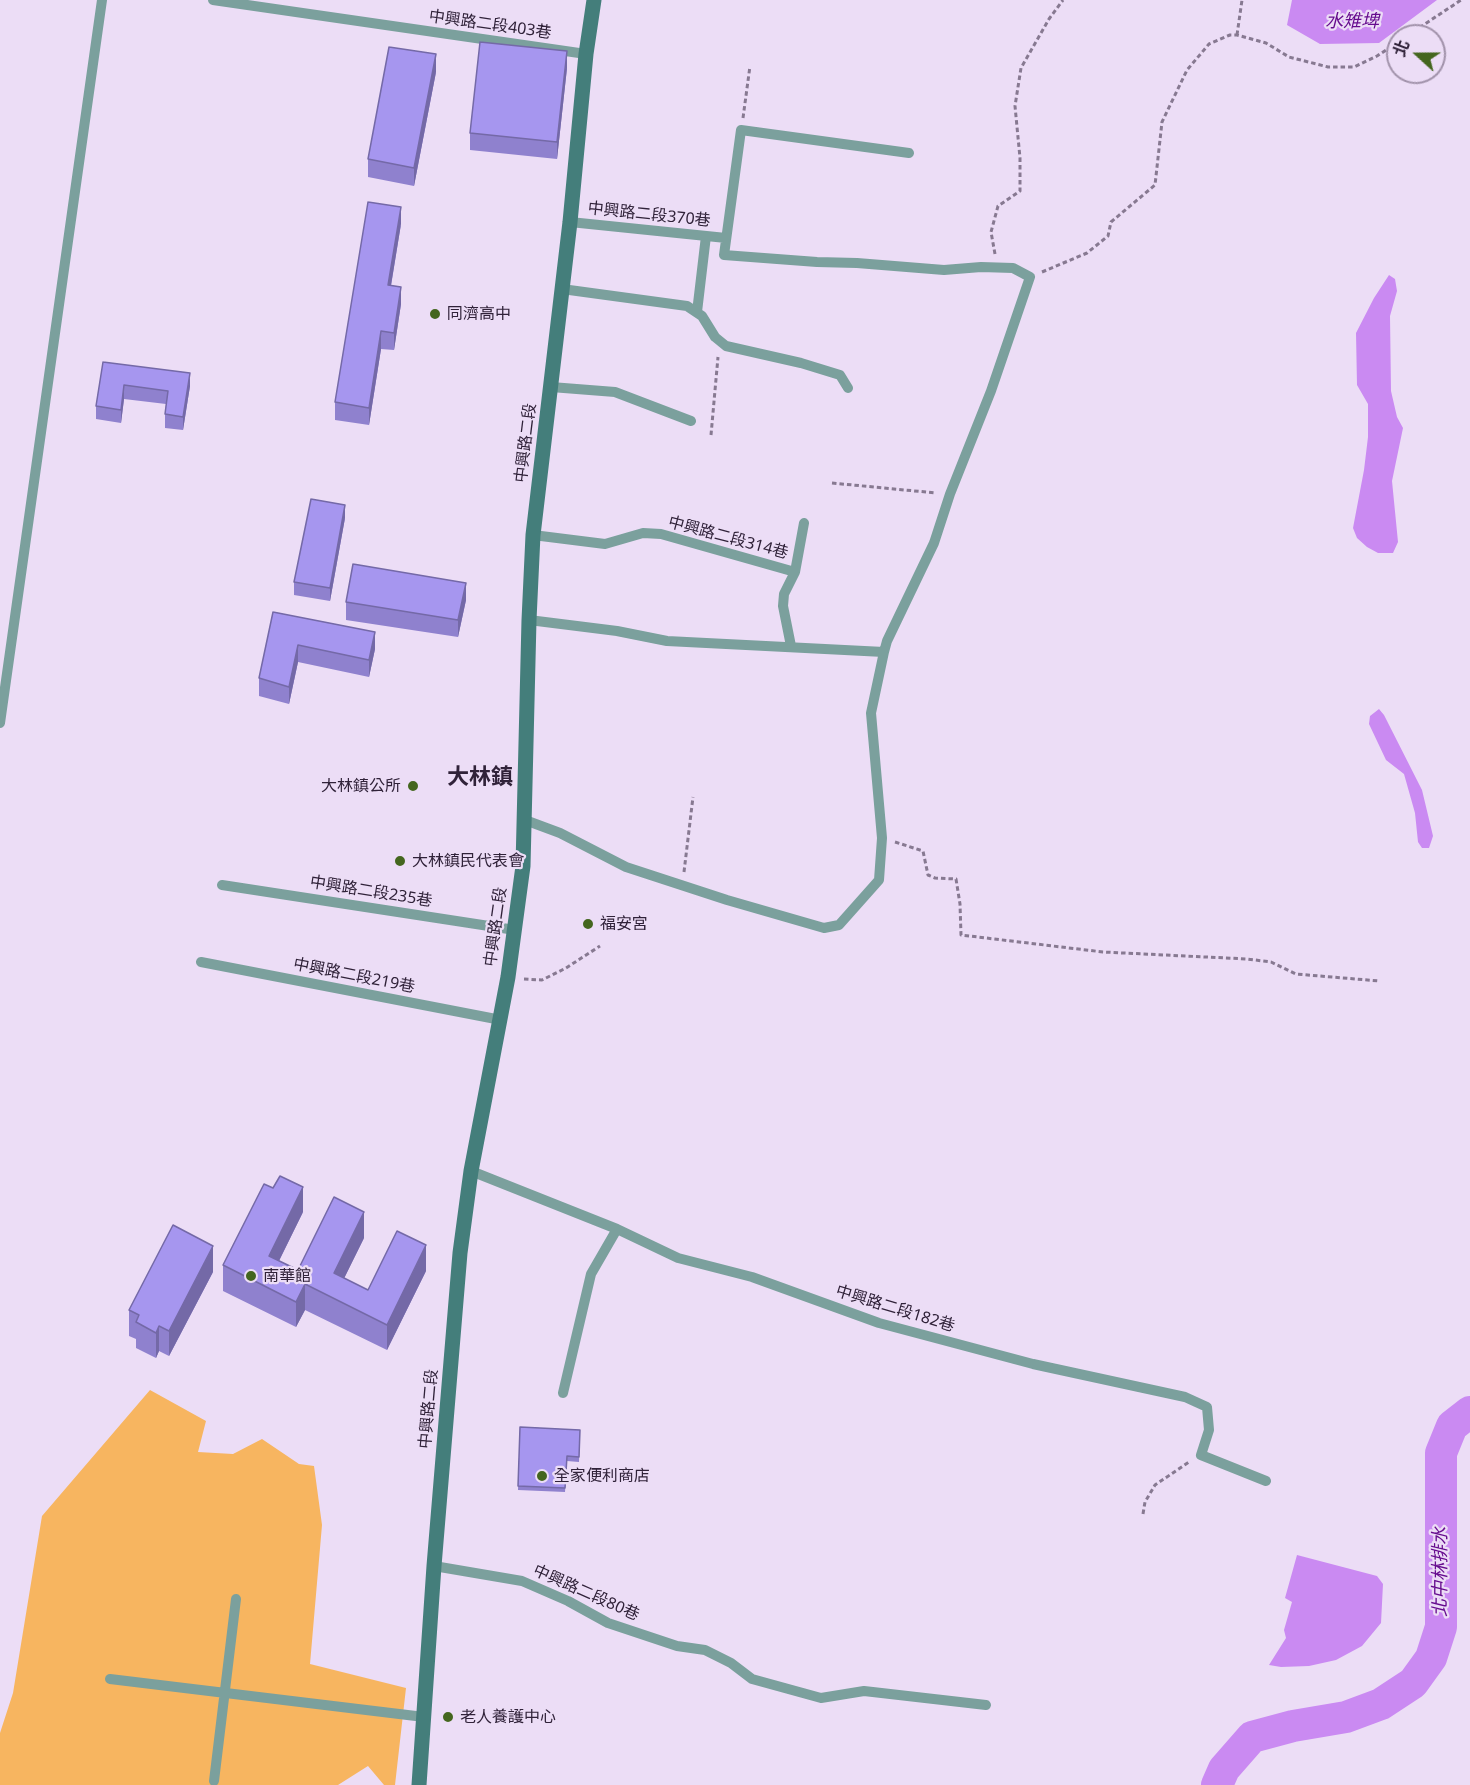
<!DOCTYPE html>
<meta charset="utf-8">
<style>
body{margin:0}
#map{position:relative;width:1470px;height:1785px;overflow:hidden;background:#ecddf6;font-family:"Noto Sans","Noto Sans TC",sans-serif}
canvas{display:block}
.north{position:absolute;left:1386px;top:24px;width:60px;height:60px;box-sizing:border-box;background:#ecddf6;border:2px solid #a192aa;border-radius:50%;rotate:291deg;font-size:16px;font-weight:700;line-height:24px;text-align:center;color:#302239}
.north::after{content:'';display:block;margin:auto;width:21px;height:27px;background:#44661e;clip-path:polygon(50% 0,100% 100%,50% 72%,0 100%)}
</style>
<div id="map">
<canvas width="1470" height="1785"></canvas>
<div class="north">北</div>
</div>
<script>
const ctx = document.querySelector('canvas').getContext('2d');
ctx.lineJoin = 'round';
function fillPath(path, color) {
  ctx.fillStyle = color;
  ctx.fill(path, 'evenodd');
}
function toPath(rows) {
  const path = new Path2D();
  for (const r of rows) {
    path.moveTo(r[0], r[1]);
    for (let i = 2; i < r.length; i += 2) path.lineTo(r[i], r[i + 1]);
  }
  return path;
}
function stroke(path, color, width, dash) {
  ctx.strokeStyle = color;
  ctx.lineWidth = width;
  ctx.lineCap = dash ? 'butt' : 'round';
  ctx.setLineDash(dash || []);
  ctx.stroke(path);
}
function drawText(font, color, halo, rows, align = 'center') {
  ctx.font = font + ' "Noto Sans","Noto Sans TC",sans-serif';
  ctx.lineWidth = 4.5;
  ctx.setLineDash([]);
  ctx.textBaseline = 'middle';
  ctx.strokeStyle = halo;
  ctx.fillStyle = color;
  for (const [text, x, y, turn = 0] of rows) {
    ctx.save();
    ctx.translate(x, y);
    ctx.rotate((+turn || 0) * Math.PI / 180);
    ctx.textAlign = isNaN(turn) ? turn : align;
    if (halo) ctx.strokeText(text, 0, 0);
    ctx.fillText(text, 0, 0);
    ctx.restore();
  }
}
fillPath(toPath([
 [150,1390,206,1421,198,1452,233,1454,262,1439,299,1464,314,1466,322,1525,310,1664,406,1688,395,1785,384,1785,368,1766,338,1785,0,1785,0,1733,13,1693,42,1516]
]), '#f7b560');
fillPath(toPath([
 [1292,0,1437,0,1379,43,1320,44,1287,25],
 [1389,275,1395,279,1397,291,1390,316,1391,391,1397,417,1403,428,1392,481,1398,542,1393,553,1378,553,1367,547,1357,538,1353,528,1364,470,1368,437,1368,404,1357,385,1356,333,1374,298],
 [1379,709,1384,715,1422,790,1433,836,1429,848,1422,848,1418,842,1415,813,1404,774,1386,760,1369,724,1370,716],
 [1297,1555,1377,1576,1383,1584,1381,1623,1362,1646,1336,1660,1309,1666,1281,1667,1269,1665,1286,1638,1284,1630,1292,1602,1285,1598]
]), '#ca8af2');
stroke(toPath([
 [1217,1785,1224,1769,1252,1737,1293,1726,1346,1717,1381,1704,1413,1683,1431,1658,1441,1627,1441,1453,1452,1426,1470,1412]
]), '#ca8af2', 32);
stroke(toPath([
 [1237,35,1242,0],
 [1407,36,1461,0],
 [743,118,750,66],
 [995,254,991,232,998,206,1020,191,1020,158,1015,106,1021,68,1049,19,1063,0],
 [1042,272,1087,253,1108,236,1111,222,1155,185,1162,122,1187,70,1209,44,1230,35,1237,35,1266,43,1289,57,1328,67,1354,67,1377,56,1398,42],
 [711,435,718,357],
 [832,483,936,493],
 [895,842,923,851,928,875,935,878,956,879,960,904,961,935,1103,952,1247,959,1271,962,1296,974,1380,981],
 [684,872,693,797],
 [524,979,542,980,566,968,600,946],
 [1143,1514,1145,1502,1155,1485,1189,1462]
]), '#877991', 3, [4.5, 3]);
stroke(toPath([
 [213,0,586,54],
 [570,222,726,238],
 [562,289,687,306,702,316,715,337,726,346,801,363,840,375,848,388],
 [697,312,706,236],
 [551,387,615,392,691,421],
 [533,535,605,544,643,533,661,534,795,572,804,523],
 [529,620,617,631,667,641,884,652],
 [791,646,783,606,784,594,795,572],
 [0,723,102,0],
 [525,820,560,833,626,867,727,900,824,928,839,925,879,880,882,838,871,713,884,652,887,641,934,543,950,494,991,391,1030,277,1013,268,981,267,944,270,857,263,817,262,724,255,741,130,909,153],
 [222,885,515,930],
 [201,962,501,1020],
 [471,1171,617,1229,678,1258,752,1277,879,1323,1033,1364,1185,1397,1207,1407,1209,1430,1201,1455,1266,1481],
 [563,1393,591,1274,617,1229],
 [434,1566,522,1581,568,1601,608,1623,677,1646,705,1650,731,1663,752,1679,821,1698,864,1691,986,1705],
 [110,1679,424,1717],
 [214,1781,236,1599]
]), '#7ba09d', 10);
stroke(toPath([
 [419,1785,434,1566,460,1253,471,1171,508,977,523,866,529,620,533,535,570,222,586,54,594,0]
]), '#447e7b', 15);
fillPath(toPath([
 [567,68,557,159,470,150,470,133],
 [436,72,414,186,368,177,368,159],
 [401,224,391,286,401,304,394,350,381,349,369,425,335,420,335,402],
 [103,362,190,386,183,430,165,428,165,414,166,404,124,399,121,423,96,419,96,406],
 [345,518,330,601,294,595,294,582],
 [466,600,458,637,346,620,346,602],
 [273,612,375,649,369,677,298,662,289,704,259,696,259,678],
 [303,1212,279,1261,298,1270,364,1238,344,1278,368,1290,426,1271,387,1350,305,1310,296,1327,223,1291,223,1265],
 [213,1272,169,1356,159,1351,156,1358,136,1348,136,1339,129,1336,129,1310],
 [520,1427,580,1430,579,1462,567,1461,565,1492,518,1490]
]), '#8f81ce');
fillPath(toPath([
 [567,51,567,68,557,159,557,142],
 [436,54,436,72,414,186,414,168],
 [401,207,401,224,388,303,388,285],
 [401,287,401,304,394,350,394,333],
 [381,331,381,349,369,425,369,408],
 [190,373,190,386,183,430,183,417],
 [124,385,124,399,121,423,121,410],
 [345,505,345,518,330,601,330,588],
 [466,583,466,600,458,637,458,620],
 [375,632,375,649,369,677,369,660],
 [298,645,298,662,289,704,289,687],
 [303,1187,303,1212,269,1281,269,1256],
 [364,1212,364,1238,334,1299,334,1273],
 [426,1245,426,1271,387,1350,387,1325],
 [213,1246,213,1272,169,1356,169,1331],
 [305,1284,305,1310,296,1327,296,1302],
 [159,1326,159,1351,156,1358,156,1333]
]), '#7469a7');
const building = toPath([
 [480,42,567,51,557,142,470,133,480,42],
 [389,47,436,54,414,168,368,159,389,47],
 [368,202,401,207,388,285,401,287,394,333,381,331,369,408,335,402,368,202],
 [103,362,190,373,183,417,165,414,168,391,124,385,121,410,96,406,103,362],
 [311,499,345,505,330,588,294,582,311,499],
 [353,564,466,583,458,620,346,602,353,564],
 [273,612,375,632,369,660,298,645,289,687,259,678,273,612],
 [280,1176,303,1187,269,1256,298,1270,334,1197,364,1212,334,1273,368,1290,397,1231,426,1245,387,1325,305,1284,296,1302,223,1265,264,1184,273,1188,280,1176],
 [173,1225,213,1246,169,1331,159,1326,156,1333,136,1322,139,1315,129,1310,173,1225],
 [520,1427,580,1430,579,1457,567,1456,565,1488,518,1486,520,1427]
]);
fillPath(building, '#a696ef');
stroke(building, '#7469a7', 1.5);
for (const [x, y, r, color] of [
 [435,314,6,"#44661e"],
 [413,786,6,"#44661e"],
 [400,861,6,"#44661e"],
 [588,924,6,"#44661e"],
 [251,1276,6,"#44661e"],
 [542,1476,6,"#44661e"],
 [448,1717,6,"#44661e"]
]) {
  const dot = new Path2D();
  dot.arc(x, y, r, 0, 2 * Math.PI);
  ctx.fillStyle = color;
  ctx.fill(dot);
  stroke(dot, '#ecddf6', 2);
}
drawText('16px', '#302239', '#ecddf6', [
 ["中興路二段403巷",490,25,8],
 ["中興路二段370巷",649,215,6],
 ["中興路二段",526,443,-83],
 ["中興路二段314巷",728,538,15],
 ["中興路二段235巷",371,892,9],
 ["中興路二段",496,927,-82],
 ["中興路二段219巷",354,976,11],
 ["中興路二段182巷",895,1309,17],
 ["中興路二段",429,1409,-85],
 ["中興路二段80巷",586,1593,24]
]);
drawText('16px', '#302239', '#ecddf6', [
 ["同濟高中",447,314],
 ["大林鎮公所",401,786,"right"],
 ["大林鎮民代表會",412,861],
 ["福安宮",600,924],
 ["南華館",263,1276],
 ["全家便利商店",554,1476],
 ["老人養護中心",460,1717]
], 'left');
drawText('italic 18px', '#660c8e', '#ecddf6', [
 ["水雉埤",1352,22],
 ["北中林排水",1441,1572,-90]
]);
drawText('bold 22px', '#302239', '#ecddf6', [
 ["大林鎮",480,778]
]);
</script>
